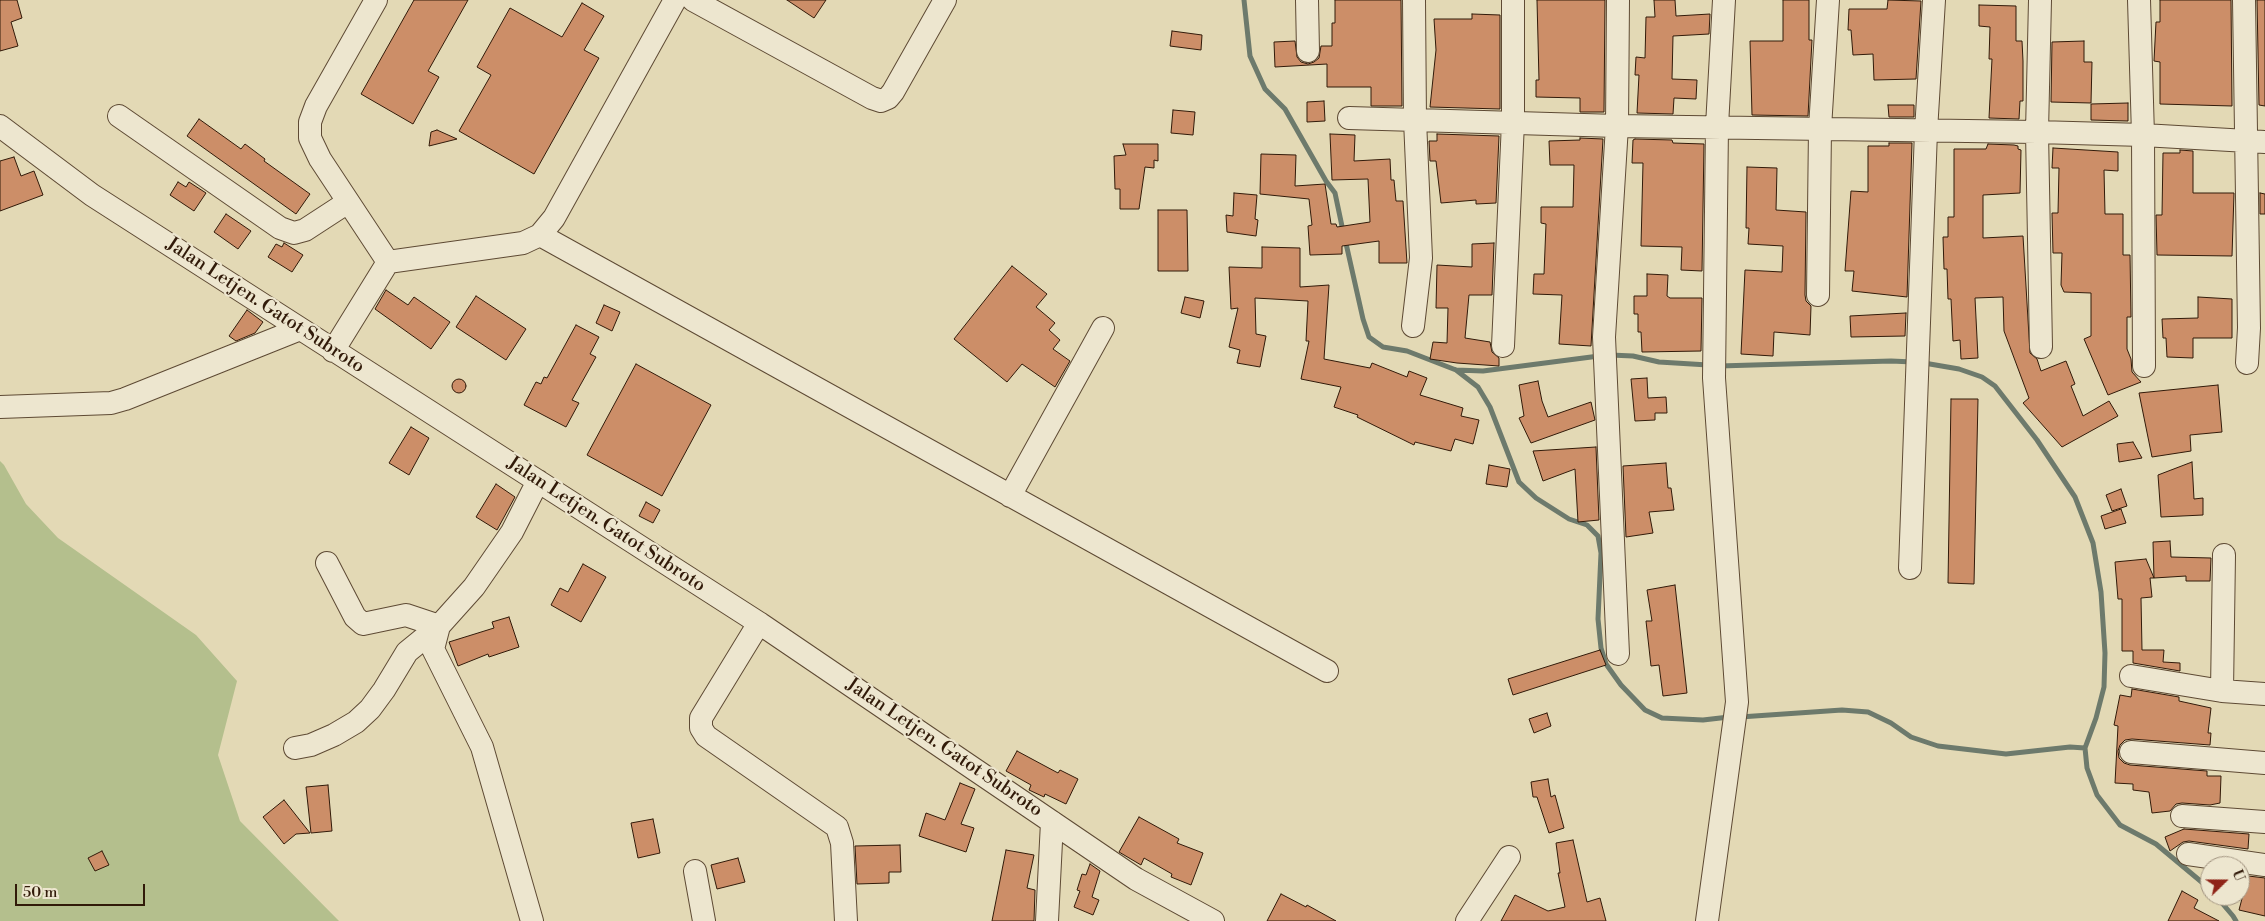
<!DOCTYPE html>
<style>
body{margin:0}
#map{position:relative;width:2265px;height:921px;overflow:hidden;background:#e3d9b5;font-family:"Libre Bodoni",serif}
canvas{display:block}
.north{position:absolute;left:2200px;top:856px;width:50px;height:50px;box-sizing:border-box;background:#ede6cf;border:1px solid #a29480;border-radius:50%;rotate:68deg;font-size:14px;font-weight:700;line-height:20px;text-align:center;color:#311a09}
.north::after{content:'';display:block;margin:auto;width:18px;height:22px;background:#8f2418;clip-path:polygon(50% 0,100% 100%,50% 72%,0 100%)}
.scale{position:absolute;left:15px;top:884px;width:130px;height:22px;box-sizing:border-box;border:2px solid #311a09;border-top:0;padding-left:6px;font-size:15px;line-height:18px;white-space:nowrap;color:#311a09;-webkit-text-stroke:4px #ede6cf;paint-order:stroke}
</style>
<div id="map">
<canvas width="2265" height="921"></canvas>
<div class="north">U</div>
<div class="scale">50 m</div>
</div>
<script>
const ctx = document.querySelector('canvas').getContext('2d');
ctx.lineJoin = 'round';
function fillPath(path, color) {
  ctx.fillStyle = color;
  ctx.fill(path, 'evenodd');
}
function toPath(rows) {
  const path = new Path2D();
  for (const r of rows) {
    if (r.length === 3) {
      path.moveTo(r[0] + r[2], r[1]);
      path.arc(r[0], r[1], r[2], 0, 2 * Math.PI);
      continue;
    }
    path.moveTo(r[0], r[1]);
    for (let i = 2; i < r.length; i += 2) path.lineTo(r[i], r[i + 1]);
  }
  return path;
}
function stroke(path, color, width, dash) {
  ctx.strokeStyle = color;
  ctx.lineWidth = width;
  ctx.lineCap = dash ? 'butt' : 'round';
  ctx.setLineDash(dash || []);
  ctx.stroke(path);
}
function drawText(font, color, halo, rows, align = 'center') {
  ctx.font = font + ' "Libre Bodoni",serif';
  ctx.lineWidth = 4.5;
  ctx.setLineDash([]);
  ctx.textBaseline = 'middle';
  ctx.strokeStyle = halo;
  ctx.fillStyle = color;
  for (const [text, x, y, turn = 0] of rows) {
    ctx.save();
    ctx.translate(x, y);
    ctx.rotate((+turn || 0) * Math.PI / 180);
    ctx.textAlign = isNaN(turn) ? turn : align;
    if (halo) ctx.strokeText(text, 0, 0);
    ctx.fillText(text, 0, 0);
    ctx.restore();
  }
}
fillPath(toPath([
 [0,461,4,465,26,504,58,538,196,635,237,681,218,755,240,821,339,921,0,921]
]), '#b4bf8d');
stroke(toPath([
 [1244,0,1250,56,1265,89,1285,109,1326,181,1335,193,1343,231],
 [1345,239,1363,319,1369,337,1383,347,1407,351,1456,370,1483,371,1599,356],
 [1610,355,1633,356,1659,362,1708,365],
 [1924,363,1959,369,1982,377,1995,386,2037,440,2075,497,2093,543,2101,592,2105,653,2104,687,2096,718,2085,748,2087,768,2097,795,2120,825,2156,844,2210,889],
 [1719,366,1891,361,1913,362],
 [1456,370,1478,387,1490,407,1519,482,1536,498,1569,519,1587,525,1598,536,1601,553,1598,619,1601,648,1606,664,1621,685,1645,710,1662,718,1703,720,1729,717],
 [1740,717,1842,710,1868,712,1891,723,1911,737,1938,746,2006,754,2070,747,2085,748],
 [2216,896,2233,916,2236,921]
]), '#6d7a6c', 5);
const building = toPath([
 [0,0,17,0,22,18,11,22,18,46,0,51,0,0],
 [414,0,468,0,428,71,439,77,413,124,361,94,414,0],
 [787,0,826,0,814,18,787,0],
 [1335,0,1401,0,1402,106,1371,106,1371,87,1327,87,1327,64,1275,67,1274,42,1295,41,1297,57,1301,62,1308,64,1314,62,1319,58,1321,46,1332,46,1332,23,1335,23,1335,0],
 [1537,0,1605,0,1604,112,1580,112,1580,98,1536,97,1536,80,1539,80,1537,0],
 [1654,0,1675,0,1676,16,1710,14,1709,34,1673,36,1672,79,1697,80,1696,99,1674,98,1673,114,1637,113,1639,75,1635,75,1636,57,1645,58,1646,17,1655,17,1654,0],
 [1783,0,1809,0,1809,40,1812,40,1808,116,1752,115,1750,41,1783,41,1783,0],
 [1888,0,1921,1,1916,79,1874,80,1873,54,1853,55,1851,30,1848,30,1849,9,1887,9,1888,0],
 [2160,0,2231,0,2232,106,2160,104,2160,62,2154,61,2156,22,2160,22,2160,0],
 [2257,0,2265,0,2265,106,2259,105,2257,0],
 [582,3,604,16,584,50,599,58,534,174,459,131,491,75,477,67,510,8,562,37,582,3],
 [1979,5,2016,6,2016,41,2022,41,2023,61,2023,101,2020,101,2019,119,1989,118,1992,59,1989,59,1990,27,1979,26,1979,5],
 [1472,14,1500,15,1500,109,1430,107,1436,50,1434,19,1472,19,1472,14],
 [1172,31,1202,35,1201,50,1170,46,1172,31],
 [2084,41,2084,62,2092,62,2091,103,2051,102,2052,42,2084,41],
 [1324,101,1325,121,1307,122,1307,102,1324,101],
 [2128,103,2128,121,2091,120,2091,104,2128,103],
 [1888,105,1914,105,1914,117,1889,117,1888,105],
 [1173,110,1195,112,1193,135,1171,133,1173,110],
 [199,119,241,149,245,144,265,159,264,161,310,194,296,214,187,136,199,119],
 [437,130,457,139,429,146,431,132,437,130],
 [1330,134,1355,135,1354,161,1390,159,1391,180,1394,180,1396,201,1403,201,1407,263,1379,263,1379,241,1342,246,1342,254,1310,255,1308,226,1312,225,1309,199,1260,194,1261,154,1296,155,1295,186,1325,184,1331,224,1336,224,1337,227,1370,222,1368,179,1332,180,1330,134],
 [1437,134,1499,136,1496,203,1476,204,1476,200,1441,203,1436,161,1430,161,1429,141,1437,141,1437,134],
 [1580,138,1603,139,1591,346,1559,344,1562,295,1533,294,1534,274,1544,274,1546,224,1541,223,1541,207,1573,207,1574,165,1550,165,1549,141,1580,140,1580,138],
 [1635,139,1672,140,1673,143,1704,144,1702,271,1681,270,1682,247,1641,246,1643,163,1632,163,1633,140,1635,139],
 [1889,143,1912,143,1907,297,1852,291,1854,271,1845,271,1851,191,1868,192,1868,146,1889,146,1889,143],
 [1123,144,1158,144,1158,161,1154,160,1154,168,1145,167,1139,209,1120,209,1120,189,1115,189,1114,156,1126,155,1123,144],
 [1988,144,2014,145,2018,146,2018,149,2021,150,2020,193,1983,195,1983,238,2023,236,2030,353,2037,359,2041,371,2066,361,2075,384,2071,386,2083,416,2109,401,2118,416,2062,447,2023,403,2029,398,2004,331,2003,297,1975,298,1978,358,1961,359,1960,340,1953,341,1951,299,1948,299,1947,269,1944,269,1943,237,1948,237,1948,217,1954,217,1954,149,1986,149,1988,144],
 [2053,148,2118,152,2118,171,2104,170,2105,214,2123,214,2123,255,2130,255,2131,317,2127,317,2127,349,2131,359,2132,372,2141,382,2108,395,2084,339,2091,336,2091,293,2064,292,2061,285,2062,253,2053,253,2052,213,2058,213,2059,168,2052,168,2053,148],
 [2180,150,2193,151,2193,193,2234,193,2232,256,2157,255,2156,215,2162,215,2163,153,2180,153,2180,150],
 [14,157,21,176,34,171,43,195,0,211,0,161,14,157],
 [1747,167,1777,168,1776,210,1806,212,1805,295,1806,301,1811,306,1810,335,1774,332,1773,356,1741,354,1745,270,1782,272,1783,246,1748,244,1749,228,1746,228,1747,167],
 [178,182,186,187,189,182,206,193,194,211,170,195,178,182],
 [1234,193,1257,195,1255,219,1258,220,1256,236,1227,232,1226,215,1233,216,1234,193],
 [2260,193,2265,194,2265,214,2260,214,2260,193],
 [1158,210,1187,210,1188,271,1158,271,1158,210],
 [226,214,251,231,238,249,214,232,226,214],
 [284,243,303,255,292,272,268,257,276,244,282,247,284,243],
 [1494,243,1492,295,1469,295,1465,338,1490,342,1492,352,1499,358,1499,366,1457,363,1430,359,1433,342,1447,343,1448,308,1436,308,1437,265,1472,267,1472,244,1494,243],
 [1262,247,1300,248,1300,287,1329,285,1324,359,1370,368,1372,363,1407,377,1409,371,1427,378,1420,395,1463,408,1461,416,1479,420,1473,444,1455,439,1451,451,1415,442,1414,445,1357,417,1358,415,1334,407,1341,387,1301,379,1309,341,1306,341,1308,301,1255,298,1256,334,1266,336,1260,367,1237,363,1240,350,1229,347,1238,308,1231,309,1229,267,1262,268,1262,247],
 [1012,266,1047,294,1036,307,1055,323,1049,330,1060,340,1053,349,1070,361,1055,387,1022,364,1007,382,954,339,1012,266],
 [1647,274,1668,275,1667,296,1670,298,1702,298,1701,351,1642,352,1641,332,1638,332,1638,314,1634,314,1634,296,1647,296,1647,274],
 [386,290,408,305,414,297,450,322,431,349,375,309,386,290],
 [476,296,526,329,506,360,456,327,476,296],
 [1185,297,1204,301,1200,318,1181,313,1185,297],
 [2198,297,2232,299,2232,338,2193,338,2193,358,2167,357,2166,338,2163,338,2162,319,2198,318,2198,297],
 [604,305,620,312,612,331,596,323,604,305],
 [247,310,263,322,255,333,236,341,229,336,247,310],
 [1906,313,1905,336,1851,337,1850,316,1906,313],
 [576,325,599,337,590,354,596,357,572,400,579,403,566,427,524,405,536,382,541,384,544,377,547,378,576,325],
 [636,364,711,405,662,496,587,455,636,364],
 [1647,378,1648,398,1666,397,1667,413,1655,413,1655,420,1635,421,1631,379,1647,378],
 [459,386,7],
 [1538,381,1542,401,1548,417,1591,402,1595,420,1531,443,1519,418,1524,416,1519,385,1538,381],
 [2218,385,2222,432,2190,435,2191,451,2152,457,2139,393,2218,385],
 [1951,399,1978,399,1974,584,1948,583,1951,399],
 [411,427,429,438,409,475,389,463,411,427],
 [2133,442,2142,458,2119,462,2117,444,2133,442],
 [1596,447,1599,520,1578,522,1575,469,1543,481,1533,451,1596,447],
 [2192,462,2194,499,2203,498,2203,515,2161,517,2158,475,2192,462],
 [1666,463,1668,488,1671,488,1674,510,1649,512,1653,533,1626,537,1623,466,1666,463],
 [1489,465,1510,469,1507,487,1486,484,1489,465],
 [496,484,515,497,497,530,476,517,496,484],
 [2121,489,2127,506,2112,511,2106,495,2121,489],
 [646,502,660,510,653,523,639,516,646,502],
 [2121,509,2126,523,2105,529,2101,516,2121,509],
 [2170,541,2171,557,2211,558,2210,581,2186,581,2186,576,2154,578,2153,542,2170,541],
 [2146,559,2154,578,2150,578,2152,597,2141,598,2142,650,2164,650,2163,662,2180,663,2180,671,2133,663,2133,651,2122,651,2122,599,2118,599,2115,562,2146,559],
 [583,564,606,577,581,622,551,605,560,588,568,592,583,564],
 [1675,585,1687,693,1663,696,1659,665,1651,666,1646,621,1652,621,1647,590,1675,585],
 [509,617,519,647,489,657,488,654,458,666,449,642,494,628,492,622,509,617],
 [1600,650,1606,665,1513,695,1508,679,1600,650],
 [2132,689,2179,697,2179,701,2211,708,2208,733,2211,733,2210,745,2132,739,2125,740,2120,745,2118,751,2119,758,2124,763,2130,765,2207,771,2207,776,2221,776,2220,803,2210,805,2182,803,2176,804,2170,811,2152,813,2149,792,2133,790,2133,784,2115,783,2118,726,2114,725,2120,695,2131,697,2132,689],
 [1547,713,1551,726,1534,733,1529,719,1547,713],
 [1017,751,1058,773,1060,770,1078,779,1066,804,1045,794,1044,797,1029,790,1031,785,1006,771,1017,751],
 [1548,779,1551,797,1555,795,1564,828,1549,833,1537,797,1533,797,1531,782,1548,779],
 [960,783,975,789,961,824,974,828,966,852,919,836,926,813,945,820,960,783],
 [328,785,332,831,311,833,306,787,328,785],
 [284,800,310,833,296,834,284,844,263,817,284,800],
 [1139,817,1179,839,1177,843,1203,853,1191,885,1171,877,1172,874,1144,858,1141,865,1119,852,1139,817],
 [653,819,660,853,638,858,631,823,653,819],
 [2184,829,2249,834,2248,849,2189,841,2183,842,2170,851,2165,837,2184,829],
 [1573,840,1587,902,1600,898,1606,921,1501,921,1515,895,1548,911,1565,907,1558,873,1560,873,1556,843,1573,840],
 [900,845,901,872,889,872,889,883,857,884,855,846,900,845],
 [1006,850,1034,855,1027,888,1035,890,1034,921,992,921,1006,850],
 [102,851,109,865,95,871,88,858,102,851],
 [738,858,745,882,717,889,711,865,738,858],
 [1090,864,1100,871,1092,897,1099,900,1093,915,1074,907,1080,891,1077,890,1082,874,1086,875,1090,864],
 [2240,875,2265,878,2265,916,2239,910,2244,891,2240,891,2240,875],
 [2182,891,2198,900,2194,908,2219,921,2168,921,2182,891],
 [1281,894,1306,907,1307,905,1336,921,1267,921,1281,894]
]);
fillPath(building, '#cc8e68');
stroke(building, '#311a09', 1);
const minor = toPath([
 [376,0,316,106,310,122,310,138,320,159,388,262,523,243,540,235,554,218,675,0],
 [693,0,872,98,881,101,888,98,893,92,945,0],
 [1307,0,1308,51],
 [2040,0,2037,132,2041,347],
 [2139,0,2143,135,2144,366],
 [2244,0,2249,328,2247,363],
 [119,116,280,228,294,233,305,230,348,202],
 [1349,118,1617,126,2037,132,2143,135,2265,142],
 [0,126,92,195,759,623,1136,879,1213,921],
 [540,235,1327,671],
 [1818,295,1820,128,1828,0],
 [1413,326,1421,258,1415,120,1414,0],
 [1503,346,1513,122,1513,0],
 [333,351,388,262],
 [0,407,111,403,125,399,300,329],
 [1010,496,1103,328],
 [1910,568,1926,131,1934,0],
 [759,623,701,718,701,728,706,736,837,827,842,843,846,921],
 [1618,654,1604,337,1617,126,1618,0],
 [2131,676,2222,691,2265,694],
 [2222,691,2224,555],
 [295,748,311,745,334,735,356,722,370,709,384,690,407,652,439,626,406,615,363,624,355,617,327,563],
 [2131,752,2265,763],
 [2182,816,2265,822],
 [2188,854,2265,865],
 [695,871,704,921],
 [532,921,482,747,433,649,439,626,474,587,512,532,538,481],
 [1047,921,1052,822],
 [1467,921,1509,857],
 [1707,921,1737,702,1714,378,1717,126,1724,0]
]);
stroke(minor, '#5e4a34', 24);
stroke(minor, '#ede6cf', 22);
drawText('19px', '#311a09', '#ede6cf', [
 ["Jalan Letjen. Gatot Subroto",265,306,33],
 ["Jalan Letjen. Gatot Subroto",606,525,33],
 ["Jalan Letjen. Gatot Subroto",944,748,34]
]);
</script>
